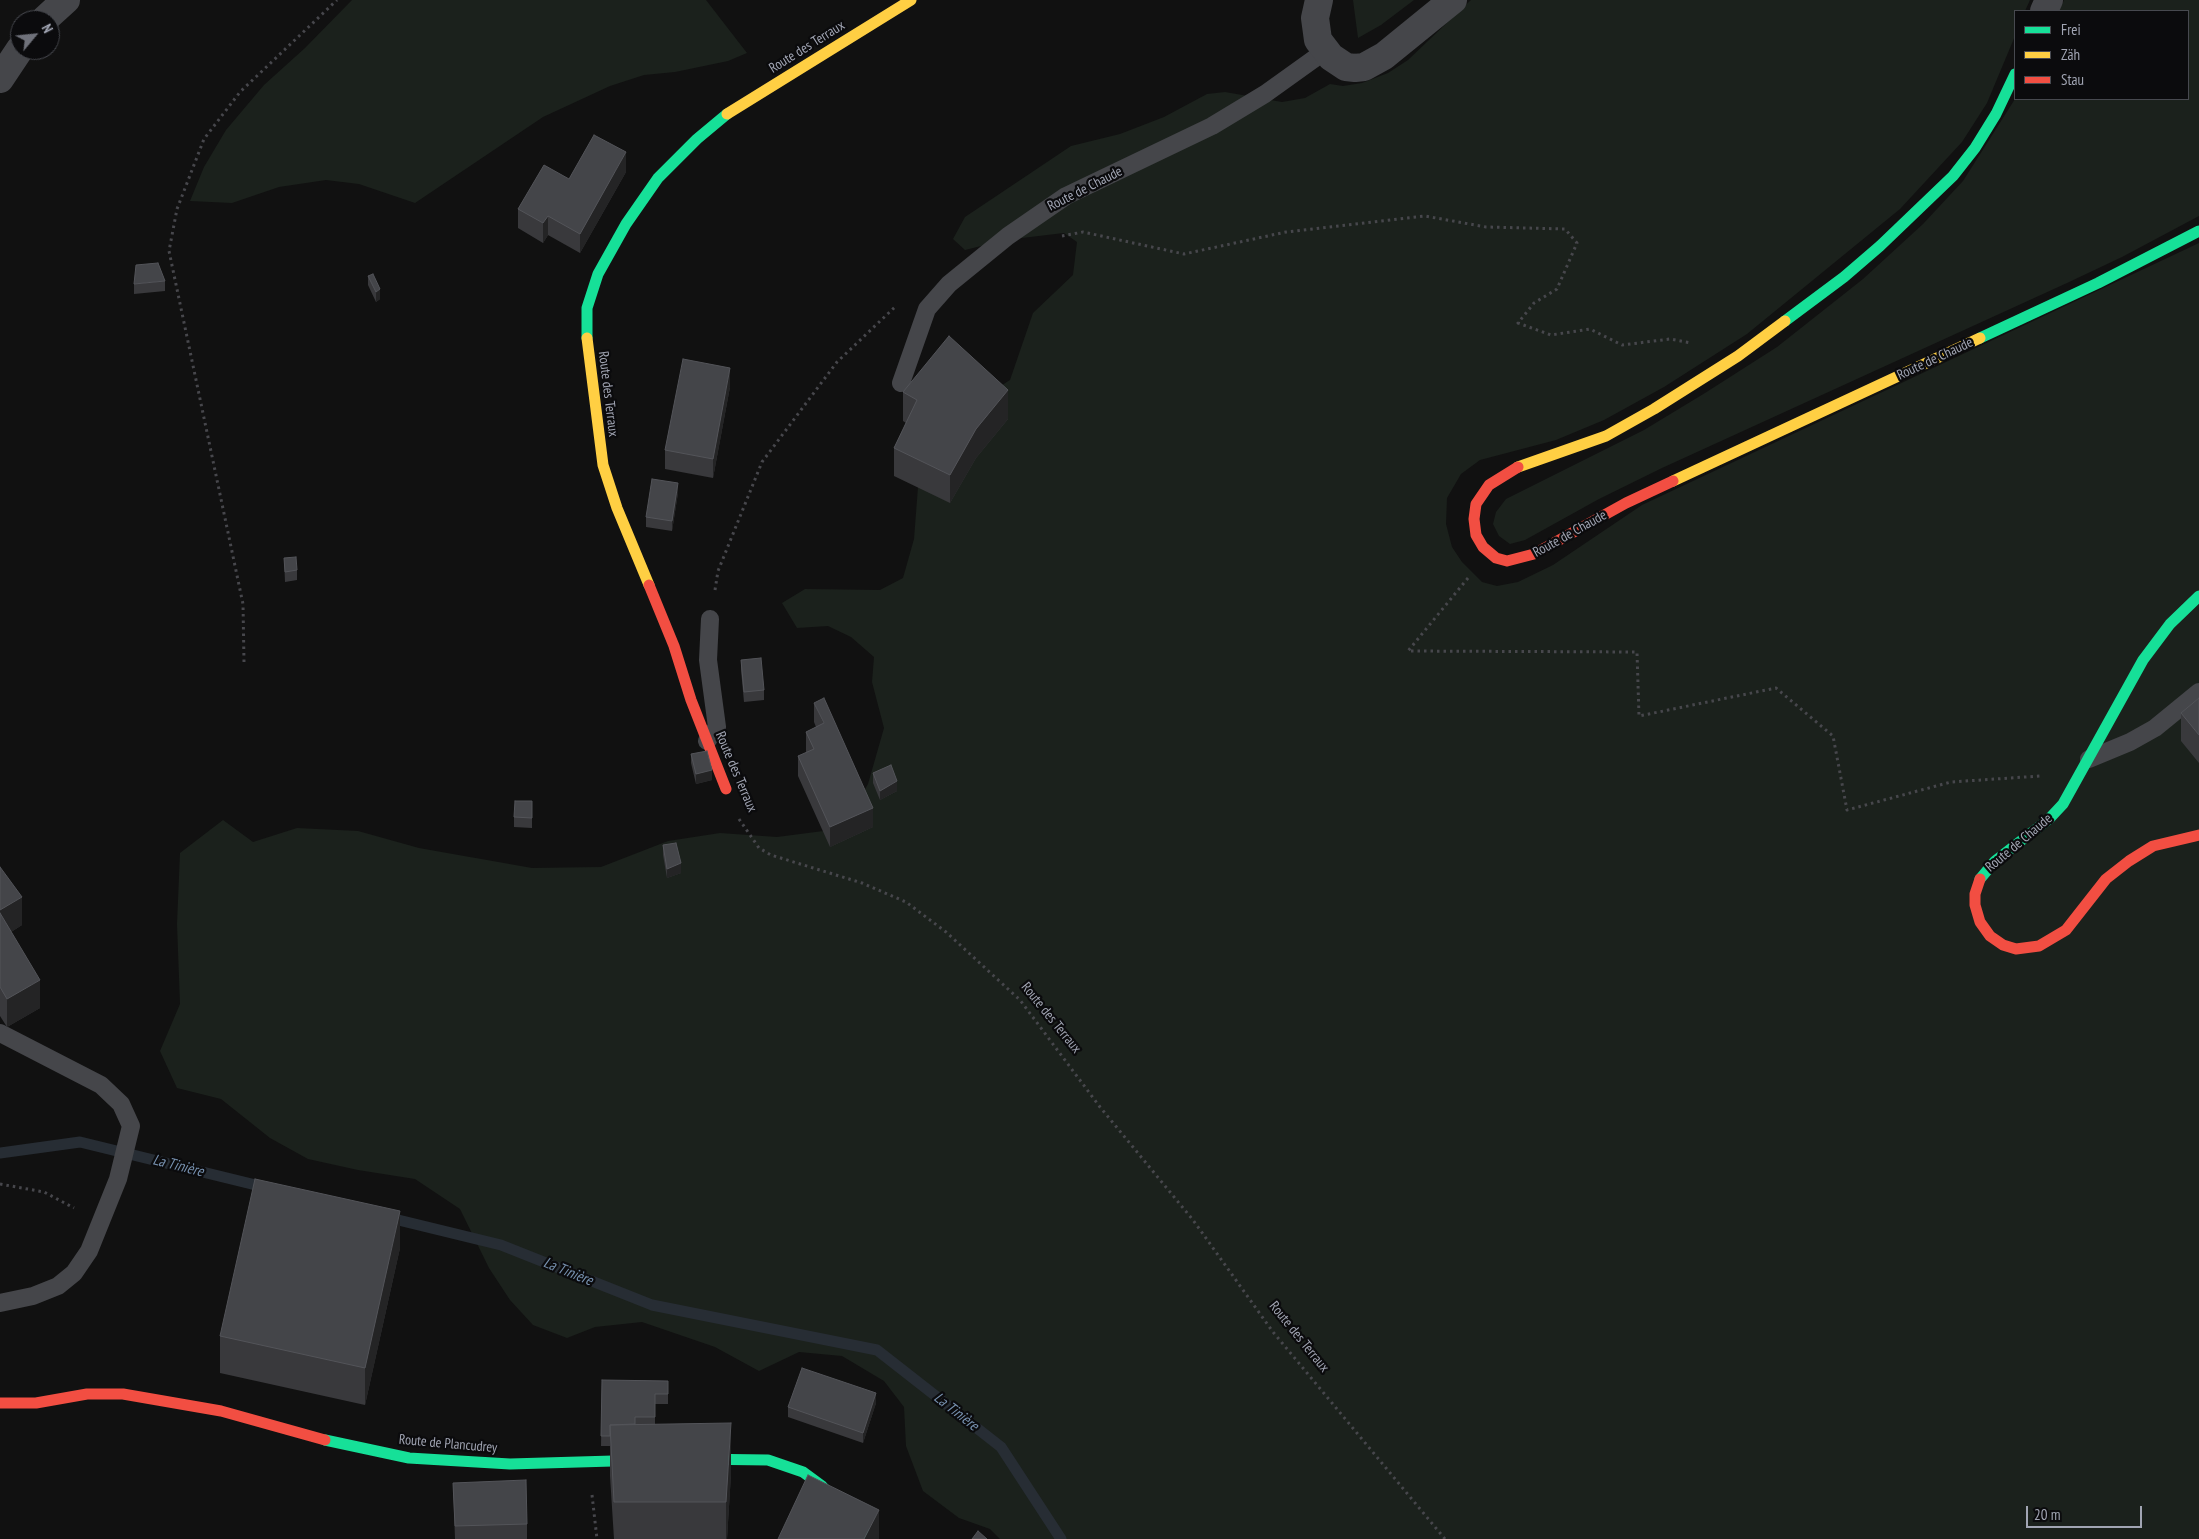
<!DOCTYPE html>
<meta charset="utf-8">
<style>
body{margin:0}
#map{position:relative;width:2199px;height:1539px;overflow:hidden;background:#111;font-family:"PT Sans Narrow",sans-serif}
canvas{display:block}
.legend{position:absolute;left:2014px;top:10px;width:175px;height:90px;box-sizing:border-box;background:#0b0b0d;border:1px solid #47494f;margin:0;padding:6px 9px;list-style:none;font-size:15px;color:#a1a5b3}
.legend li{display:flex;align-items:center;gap:10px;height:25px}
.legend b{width:25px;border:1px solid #47494f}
.north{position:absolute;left:10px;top:10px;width:50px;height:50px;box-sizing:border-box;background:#0b0b0d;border:1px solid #47494f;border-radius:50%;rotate:62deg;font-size:14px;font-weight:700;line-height:20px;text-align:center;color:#a1a5b3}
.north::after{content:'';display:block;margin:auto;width:18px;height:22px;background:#6f717a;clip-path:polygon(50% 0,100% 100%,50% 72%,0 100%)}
.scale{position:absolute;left:2026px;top:1506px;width:116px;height:22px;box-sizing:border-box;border:2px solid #a1a5b3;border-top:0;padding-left:6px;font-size:15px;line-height:18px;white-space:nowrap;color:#a1a5b3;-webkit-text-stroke:4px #0b0b0d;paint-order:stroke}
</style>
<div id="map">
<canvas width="2199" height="1539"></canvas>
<ul class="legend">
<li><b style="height:6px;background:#16e098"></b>Frei</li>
<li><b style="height:6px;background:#ffcf43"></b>Zäh</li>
<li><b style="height:6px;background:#f24e42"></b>Stau</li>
</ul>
<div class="north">N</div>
<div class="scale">20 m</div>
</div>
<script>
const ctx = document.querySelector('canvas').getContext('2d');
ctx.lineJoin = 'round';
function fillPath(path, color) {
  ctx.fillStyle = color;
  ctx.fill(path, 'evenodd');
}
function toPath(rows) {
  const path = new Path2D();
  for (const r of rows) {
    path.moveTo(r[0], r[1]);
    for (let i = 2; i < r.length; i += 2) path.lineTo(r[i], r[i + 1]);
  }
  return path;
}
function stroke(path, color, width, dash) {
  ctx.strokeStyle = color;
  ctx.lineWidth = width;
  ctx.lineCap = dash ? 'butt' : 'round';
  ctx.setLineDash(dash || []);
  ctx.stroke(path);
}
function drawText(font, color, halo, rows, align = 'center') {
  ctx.font = font + ' "PT Sans Narrow",sans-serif';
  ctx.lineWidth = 4.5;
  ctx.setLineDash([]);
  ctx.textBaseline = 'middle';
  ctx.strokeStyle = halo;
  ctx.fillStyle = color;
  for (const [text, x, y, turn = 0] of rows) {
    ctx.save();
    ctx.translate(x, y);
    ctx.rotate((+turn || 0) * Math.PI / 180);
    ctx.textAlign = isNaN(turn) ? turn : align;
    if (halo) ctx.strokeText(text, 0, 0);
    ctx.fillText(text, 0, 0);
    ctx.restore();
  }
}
fillPath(toPath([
 [352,0,706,0,747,53,728,61,675,72,644,75,610,86,543,117,415,203,359,184,326,180,279,187,232,203,190,201,204,167,226,130,264,85,305,48],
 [1353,0,1414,0,1381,25,1358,38],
 [1471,0,2030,0,2025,11,2015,11,2015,36,1987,103,1962,142,1900,209,1747,334,1664,387,1604,420,1556,440,1480,460,1461,474,1447,498,1446,524,1452,547,1462,562,1482,582,1497,586,1518,582,1553,565,1642,505,2199,243,2199,1539,1000,1539,990,1529,959,1518,923,1491,906,1446,904,1407,884,1381,842,1356,799,1352,759,1371,715,1347,642,1322,595,1327,567,1338,533,1325,510,1300,489,1268,460,1209,415,1179,358,1170,308,1159,270,1138,221,1099,177,1088,160,1051,180,1004,177,924,180,853,223,820,253,842,297,828,358,831,419,848,532,868,601,867,668,841,720,833,777,837,831,830,857,803,868,784,884,728,872,682,874,657,851,637,828,626,797,628,782,603,805,589,880,590,903,578,914,539,918,487,985,396,1010,380,1033,313,1073,275,1077,242,1064,233,1005,240,965,250,953,239,965,217,1071,146,1120,134,1164,117,1207,94,1225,92,1282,102,1305,98,1330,84,1343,86,1362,83,1388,73,1408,60],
 [2064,0,2199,0,2199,216,2122,257,2067,283,1662,468,1599,499,1525,540,1510,544,1499,536,1493,524,1496,512,1506,499,1644,430,1705,393,1777,347,1863,279,1923,224,1963,181,2015,99,2188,99,2188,11,2059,11]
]), '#1b211c');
stroke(toPath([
 [0,1153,80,1142,268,1188],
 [386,1217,501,1245,652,1305,877,1350,1001,1447,1061,1539]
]), '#272d34', 11);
stroke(toPath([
 [1062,236,1083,232,1184,254,1286,232,1425,216,1486,227,1565,229,1577,243,1557,289,1534,303,1518,323,1551,335,1590,329,1622,345,1670,339,1691,343],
 [1468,578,1408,651,1637,652,1639,716,1776,688,1833,736,1847,810,1951,782,2040,776],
 [715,590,718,571,762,462,837,362,896,306],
 [244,662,243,604,169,251,177,209,204,139,240,92,337,0],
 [739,819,759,848,771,855,862,883,906,902,946,932,1020,1000,1100,1107,1193,1220,1273,1332,1445,1539],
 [0,1184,44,1192,74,1208],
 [592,1495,597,1539]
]), '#47474c', 3, [2.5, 4]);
stroke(toPath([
 [901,383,927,309,949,284,1008,236,1066,196,1212,126,1265,94,1325,51],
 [707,741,717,727,708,660,710,619],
 [2089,759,2130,742,2155,728,2199,692],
 [0,1033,101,1085,121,1104,131,1126,118,1179,89,1251,74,1273,58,1286,33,1296,0,1303]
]), '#45464a', 18);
stroke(toPath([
 [1319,0,1315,18,1318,40,1331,57,1346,67,1355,68,1364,67,1384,56,1453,0],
 [2044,11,2049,0],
 [44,20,66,0],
 [0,79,20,49]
]), '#45464a', 28);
stroke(toPath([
 [1785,321,1844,277,1880,246,1953,176,1975,148,1996,114,2015,74],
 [587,338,587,308,598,274,626,224,658,178,697,139,727,114],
 [1980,338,2098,283,2199,231],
 [1980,879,1995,861,2049,819,2063,804,2143,660,2170,624,2199,596],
 [325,1440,409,1458,510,1464,647,1460],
 [693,1459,768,1460,803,1472,822,1486,872,1539]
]), '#16e098', 11);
stroke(toPath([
 [727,114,911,0],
 [587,338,603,465,617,508,649,585],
 [1518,467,1606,436,1654,409,1738,356,1785,321],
 [1673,481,1980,338]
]), '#ffcf43', 11);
stroke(toPath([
 [1518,467,1489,485,1476,504,1474,519,1476,535,1483,547,1496,558,1507,561,1534,554,1626,503,1673,481],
 [649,585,674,646,691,700,726,789],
 [1980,879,1975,894,1975,905,1980,922,1990,936,2003,945,2016,949,2039,946,2066,930,2106,879,2129,861,2153,846,2199,835],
 [0,1403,36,1403,87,1394,123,1394,221,1411,325,1440]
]), '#f24e42', 11);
fillPath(toPath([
 [626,172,580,253,548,235,543,243,518,228,518,209,569,179],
 [368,276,380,299,376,302,368,285],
 [165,281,165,291,134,294,134,284],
 [730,387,713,478,665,469,665,450],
 [903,392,1008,419,976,458,950,503,894,476,894,448,906,423,903,421],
 [678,493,672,531,646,527,646,517],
 [284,558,297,570,297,580,285,582],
 [741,660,764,690,764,700,744,702,741,670],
 [2199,698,2199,763,2181,741,2181,713],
 [814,703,873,827,830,847,798,776,798,756,806,753,806,732,816,727,814,722],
 [691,754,712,780,696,784,691,763],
 [873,773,897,791,880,800,873,783],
 [532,801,532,828,514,827,514,817],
 [663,845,681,873,667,878,663,855],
 [0,867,22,925,11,932,40,1008,7,1027,0,1016],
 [400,1248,365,1405,220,1373,220,1336],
 [602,1380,668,1381,668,1404,655,1404,655,1424,731,1474,727,1539,614,1539,610,1476,610,1446,601,1446],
 [876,1403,863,1443,788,1417,788,1407],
 [453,1483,527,1524,527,1539,455,1539]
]), '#39393c');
fillPath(toPath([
 [626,152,626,172,580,253,580,234],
 [548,216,548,235,543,243,543,223],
 [380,289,380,299,376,302,376,292],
 [730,368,730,387,713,478,713,459],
 [1008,390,1008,419,976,458,950,503,950,475,976,429],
 [678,483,678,493,672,531,672,521],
 [712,770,712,780,696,784,696,774],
 [897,781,897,791,880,800,880,791],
 [873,808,873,827,830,847,830,827],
 [681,863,681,873,667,878,667,869],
 [22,897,22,925,0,939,0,910],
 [40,980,40,1008,7,1027,7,999],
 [400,1211,400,1248,365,1405,365,1368],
 [876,1393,876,1403,863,1443,863,1433],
 [731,1423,731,1474,727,1539,726,1539,726,1502],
 [879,1510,879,1539,864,1539]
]), '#242425');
const building = toPath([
 [594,135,626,152,580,234,548,216,543,223,518,209,544,165,569,179,594,135],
 [158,263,165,281,134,284,136,265,158,263],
 [373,274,380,289,376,292,368,276,373,274],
 [949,336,1008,390,976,429,950,475,894,448,917,400,903,392,949,336],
 [683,359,730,368,713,459,665,450,683,359],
 [652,479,678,483,672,521,646,517,652,479],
 [296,557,297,570,285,572,284,558,296,557],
 [761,658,764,690,744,692,741,660,761,658],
 [824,698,873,808,830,827,798,756,814,749,806,732,824,723,814,703,824,698],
 [2199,698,2199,735,2181,713,2199,698],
 [707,751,712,770,696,774,691,754,707,751],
 [891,765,897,781,880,791,873,773,891,765],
 [515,801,532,801,532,818,514,817,515,801],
 [676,843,681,863,667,869,663,845,676,843],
 [0,867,22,897,0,910,0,867],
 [0,913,40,980,7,999,0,987,0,913],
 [255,1179,400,1211,365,1368,220,1336,255,1179],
 [802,1368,876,1393,863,1433,788,1407,802,1368],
 [602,1380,668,1381,668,1394,655,1394,655,1417,635,1417,635,1424,610,1425,610,1436,601,1436,602,1380],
 [731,1423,726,1502,614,1502,610,1425,731,1423],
 [808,1475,879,1510,864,1539,778,1539,808,1475],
 [526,1480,527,1524,455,1526,453,1483,526,1480],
 [978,1531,987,1539,972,1539,978,1531]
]);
fillPath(building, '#444549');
stroke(building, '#535459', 1);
drawText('14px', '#a1a5b3', '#0b0b0d', [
 ["Route des Terraux",807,47,-32],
 ["Route de Chaude",1085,189,-27],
 ["Route de Chaude",1935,359,-25],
 ["Route des Terraux",608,394,83],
 ["Route de Chaude",1570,534,-29],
 ["Route des Terraux",736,772,67],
 ["Route de Chaude",2019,843,-40],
 ["Route des Terraux",1051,1018,51],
 ["Route des Terraux",1299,1337,51],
 ["Route de Plancudrey",448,1444,5]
]);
drawText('italic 15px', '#7791af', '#0b0b0d', [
 ["La Tinière",178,1166,14],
 ["La Tinière",568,1272,22],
 ["La Tinière",956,1412,38]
]);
</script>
